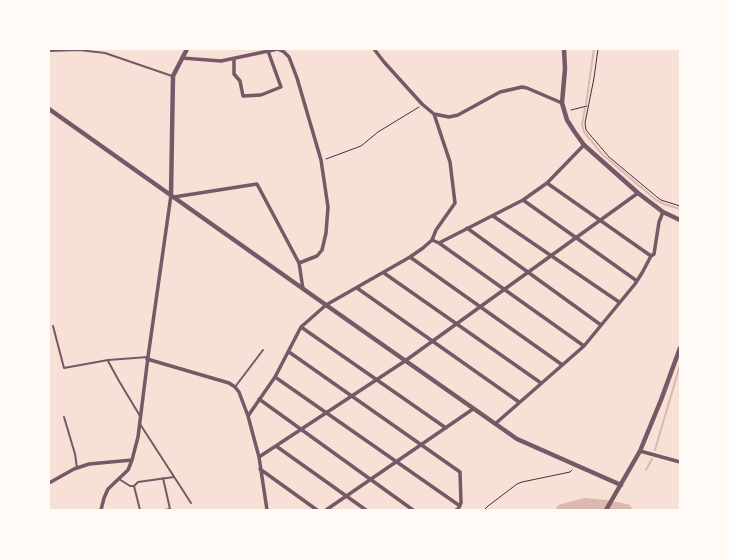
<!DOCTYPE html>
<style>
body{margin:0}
#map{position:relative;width:729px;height:559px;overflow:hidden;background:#f7e1d7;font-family:"DM Sans",sans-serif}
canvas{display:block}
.frame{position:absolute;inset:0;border:50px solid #fffaf5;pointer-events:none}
</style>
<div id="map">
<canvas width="729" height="559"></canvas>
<div class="frame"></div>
</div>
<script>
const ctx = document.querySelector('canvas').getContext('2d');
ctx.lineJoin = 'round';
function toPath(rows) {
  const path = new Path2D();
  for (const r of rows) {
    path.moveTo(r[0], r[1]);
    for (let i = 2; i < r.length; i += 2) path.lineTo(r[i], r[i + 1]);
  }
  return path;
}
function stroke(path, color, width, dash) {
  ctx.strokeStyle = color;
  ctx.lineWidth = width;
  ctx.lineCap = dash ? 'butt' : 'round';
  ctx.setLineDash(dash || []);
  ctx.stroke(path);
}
stroke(toPath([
 [586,104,594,49],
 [585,108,582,125,584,132,603,155,656,200,664,204,680,209],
 [655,450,680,365],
 [646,470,652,459]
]), '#dcb8b0', 2);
stroke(toPath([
 [562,510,585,504,605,506,626,510]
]), '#dcb8b0', 12);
stroke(toPath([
 [598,49,594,78,585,123,586,130,609,157,657,197,661,200,680,206],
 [571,110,587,106],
 [326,159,361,146,378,132,419,107],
 [484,510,488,506,517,484,522,482,570,472,572,470]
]), '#4a2c40', 1);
stroke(toPath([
 [49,51,79,50,105,53,172,76],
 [53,326,64,368,108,360,148,357],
 [108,361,119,381,140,416],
 [235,387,263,350],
 [64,417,75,454,77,468],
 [140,424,191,503],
 [163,478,170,509,165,510],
 [119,479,130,486,134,486,138,482,174,477],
 [134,486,140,510]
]), '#755966', 2);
stroke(toPath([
 [374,49,384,62,422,104,434,114,449,117,458,115,500,92,522,87,527,88,562,103],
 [182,58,221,61,278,49,284,52,289,57,297,78,321,160,328,207,326,233,322,250,317,256,299,263],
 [234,59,234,74,240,81,243,96,261,95,281,87,268,51],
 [547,183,651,256],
 [174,197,257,184,299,263,303,289],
 [523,200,637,281],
 [493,216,619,302],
 [467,228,601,325],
 [432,240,439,243,584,346],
 [439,243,523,200,547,183,584,145],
 [410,257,561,364],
 [384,273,541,383],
 [357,288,519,402],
 [301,327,446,428],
 [289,352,460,472,461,503,458,509,456,510],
 [147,359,229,383,235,387,239,392,248,416,259,457,267,510],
 [275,377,460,506],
 [259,399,413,510],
 [248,416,275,377,301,327,326,305,410,257,423,248,432,240,436,230,455,203,450,162,434,114],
 [495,424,584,346,635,284,642,273,651,256,654,254,659,222,663,212],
 [276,446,366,510],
 [640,451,680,462],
 [259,457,405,361,638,193],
 [260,469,317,510],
 [49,483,74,469,89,464,132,460],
 [101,510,104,498,108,489,128,470,132,460,138,437,148,357,171,195],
 [326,510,473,409]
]), '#755966', 3.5);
stroke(toPath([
 [564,49,565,69,562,103,567,120,574,131,584,145,638,193,663,212,680,220],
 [49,109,326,305,517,439,621,485],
 [171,195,173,76,187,49],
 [606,510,640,451,661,400,680,348]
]), '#755966', 4.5);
</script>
